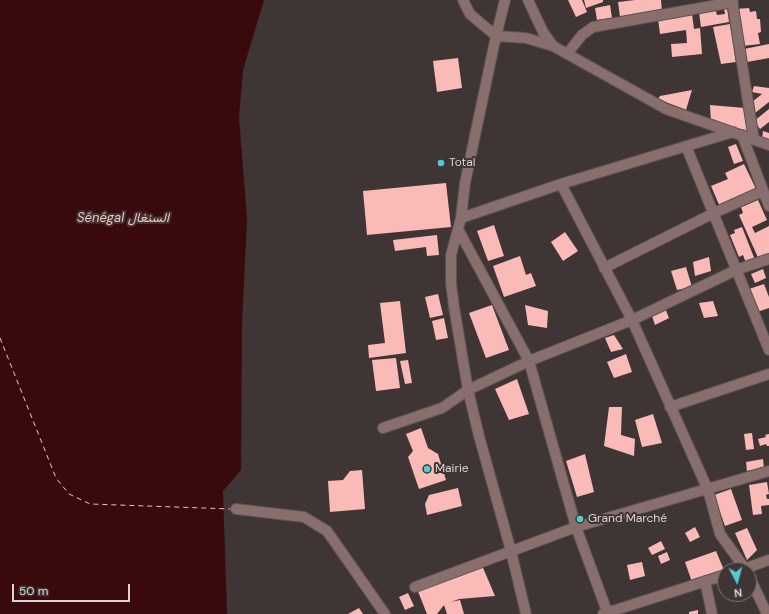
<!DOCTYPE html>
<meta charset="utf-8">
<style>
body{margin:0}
#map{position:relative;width:769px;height:614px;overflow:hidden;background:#3f3535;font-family:"DM Sans",sans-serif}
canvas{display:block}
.north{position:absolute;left:717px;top:562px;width:40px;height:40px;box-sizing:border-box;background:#3f3535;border:1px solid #7d7575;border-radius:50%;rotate:174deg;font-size:11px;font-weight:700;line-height:16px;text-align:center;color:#dad4d4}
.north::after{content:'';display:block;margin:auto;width:14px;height:18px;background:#51ccd5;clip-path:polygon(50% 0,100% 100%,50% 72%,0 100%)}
.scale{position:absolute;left:12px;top:584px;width:118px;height:18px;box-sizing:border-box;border:2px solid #dad4d4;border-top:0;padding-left:5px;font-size:12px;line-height:14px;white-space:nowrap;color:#dad4d4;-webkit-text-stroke:3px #3f3535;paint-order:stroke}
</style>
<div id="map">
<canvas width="769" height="614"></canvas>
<div class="north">N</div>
<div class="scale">50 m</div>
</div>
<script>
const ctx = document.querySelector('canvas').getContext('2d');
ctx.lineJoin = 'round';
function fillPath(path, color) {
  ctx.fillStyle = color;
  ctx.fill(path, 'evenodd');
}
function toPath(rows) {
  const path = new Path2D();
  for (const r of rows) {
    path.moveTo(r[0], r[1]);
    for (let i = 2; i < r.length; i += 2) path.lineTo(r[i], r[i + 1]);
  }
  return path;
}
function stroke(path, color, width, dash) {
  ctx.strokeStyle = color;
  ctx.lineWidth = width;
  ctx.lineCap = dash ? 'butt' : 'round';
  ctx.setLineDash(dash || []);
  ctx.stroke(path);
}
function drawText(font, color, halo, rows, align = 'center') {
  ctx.font = font + ' "DM Sans",Vazirmatn,sans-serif';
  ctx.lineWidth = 4;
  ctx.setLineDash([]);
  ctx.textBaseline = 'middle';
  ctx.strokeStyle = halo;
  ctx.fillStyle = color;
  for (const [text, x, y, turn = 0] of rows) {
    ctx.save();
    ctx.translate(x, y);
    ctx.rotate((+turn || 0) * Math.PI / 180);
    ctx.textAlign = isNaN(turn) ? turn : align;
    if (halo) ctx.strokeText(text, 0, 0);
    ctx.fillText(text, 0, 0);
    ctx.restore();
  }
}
fillPath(toPath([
 [0,0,264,0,243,70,239,117,247,219,242,324,241,470,223,491,227,614,0,614]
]), '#39090c');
stroke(toPath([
 [0,338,56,478,69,494,90,504,232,509]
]), '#f6c0bd', 1, [5, 4]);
fillPath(toPath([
 [568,0,582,0,587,12,576,17],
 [584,0,603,0,603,2,586,8],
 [635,0,661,0,662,12,620,17,618,2],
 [610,5,612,18,597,20,595,8],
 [727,7,729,22,701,27,699,12],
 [724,9,725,14,717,15,716,11],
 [749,8,750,12,756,11,757,19,760,19,761,32,758,33,760,44,742,46,736,9],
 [692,14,694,29,700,28,702,54,672,57,671,44,687,43,686,30,660,34,658,19],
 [730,24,736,62,721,64,713,27],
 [769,44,769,58,747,62,744,49],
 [458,58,462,88,437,92,433,61],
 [754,86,769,88,769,102,755,113,752,102,762,94,752,92],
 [692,90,686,110,658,99,660,96],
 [710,105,745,108,748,132,711,123],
 [769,109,769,122,760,129,754,121],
 [763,131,769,133,769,140,762,139],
 [736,144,743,161,734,164,728,147],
 [744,164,757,191,720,207,711,186,728,179,725,173],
 [446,183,451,227,367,235,363,191],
 [758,200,767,220,752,227,755,233,769,226,769,258,760,262,739,215,743,213,741,207],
 [494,225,504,256,488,261,477,231],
 [742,227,755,260,746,263,743,255,739,257,730,235,735,233,734,230],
 [565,232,578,251,563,261,551,242],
 [437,235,439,255,427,256,426,247,395,251,393,240],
 [520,256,526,275,531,273,536,286,504,297,493,266],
 [709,257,711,271,695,276,693,262],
 [686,267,692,287,677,290,671,271],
 [763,269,766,278,755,283,751,274],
 [764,284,769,297,769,308,757,312,749,289],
 [438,294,443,315,430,318,425,297],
 [400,301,406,353,369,358,368,345,385,343,380,303],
 [713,301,718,316,704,318,699,303],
 [492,305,509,350,486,358,469,313],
 [525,305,548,311,547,328,528,325],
 [665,308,669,318,655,325,652,316],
 [444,318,448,338,436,340,432,321],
 [614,335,623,349,611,352,605,338],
 [626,354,632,372,614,378,607,362],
 [396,358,400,388,376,391,372,360],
 [408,360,412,383,405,384,400,361],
 [517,379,529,414,509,420,495,389],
 [609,407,622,407,621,435,635,439,634,456,604,446],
 [653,414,662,443,642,447,635,420],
 [421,428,428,448,438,454,446,480,419,489,408,457,413,451,406,434],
 [752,433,754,449,746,450,744,434],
 [769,434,769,446,767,446,766,444,760,446,758,439,766,437,765,435],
 [585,454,594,492,577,497,566,461],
 [763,459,764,468,747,471,746,462],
 [362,470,365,509,330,512,328,481,343,480,350,471],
 [767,482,769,494,766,495,767,499,769,499,769,505,761,506,762,514,753,515,749,485],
 [458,488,462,506,427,515,425,504,429,495],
 [731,489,742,520,725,526,714,495],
 [695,527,700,537,690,542,685,533],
 [747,528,757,550,747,560,735,533],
 [661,541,665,549,652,555,648,548],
 [716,551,724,570,692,582,685,562],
 [667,552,670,560,661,564,658,556],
 [642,562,645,576,630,580,627,565],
 [481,563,495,596,459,599,451,602,460,600,464,614,447,614,444,605,437,614,427,614,417,589],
 [408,593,414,606,405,610,399,597],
 [359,608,363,614,348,614],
 [698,610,698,614,689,614,689,612]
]), '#fabab7');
const minor = toPath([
 [463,0,470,14,496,36,526,38,553,46,666,109,769,145],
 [505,0,496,36,465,183,461,218,451,255,451,283,454,307,468,390,479,436,511,551,526,614],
 [528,0,543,32,553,46],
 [732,0,754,140],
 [567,54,582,35,593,27,733,2],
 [742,135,769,206],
 [686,146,769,350],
 [561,184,632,320,708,490,720,534,746,570],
 [461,218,561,184,733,132],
 [458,229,529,361,576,527,608,614],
 [604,268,714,213,763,191],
 [670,407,769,374],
 [383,428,442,408,468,390,529,361,632,320,736,270,769,259],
 [236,509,304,517,327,531,385,614],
 [741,570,769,560],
 [749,576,767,614],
 [705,581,712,614],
 [415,587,576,527,769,471],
 [603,614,725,575]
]);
stroke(minor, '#5b5252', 12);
stroke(minor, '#886e6c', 10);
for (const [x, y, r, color] of [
 [441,163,4,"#51ccd5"],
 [427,469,4,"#51ccd5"],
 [580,519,4,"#51ccd5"]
]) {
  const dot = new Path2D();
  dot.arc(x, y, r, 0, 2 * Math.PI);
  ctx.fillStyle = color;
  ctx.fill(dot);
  stroke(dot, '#3f3535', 1.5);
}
drawText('12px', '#dad4d4', '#3f3535', [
 ["Total",449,163],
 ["Mairie",435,469],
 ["Grand Marché",588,519]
], 'left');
drawText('italic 13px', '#f6c0bd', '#3f3535', [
 ["Sénégal السنغال",123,219]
]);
</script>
